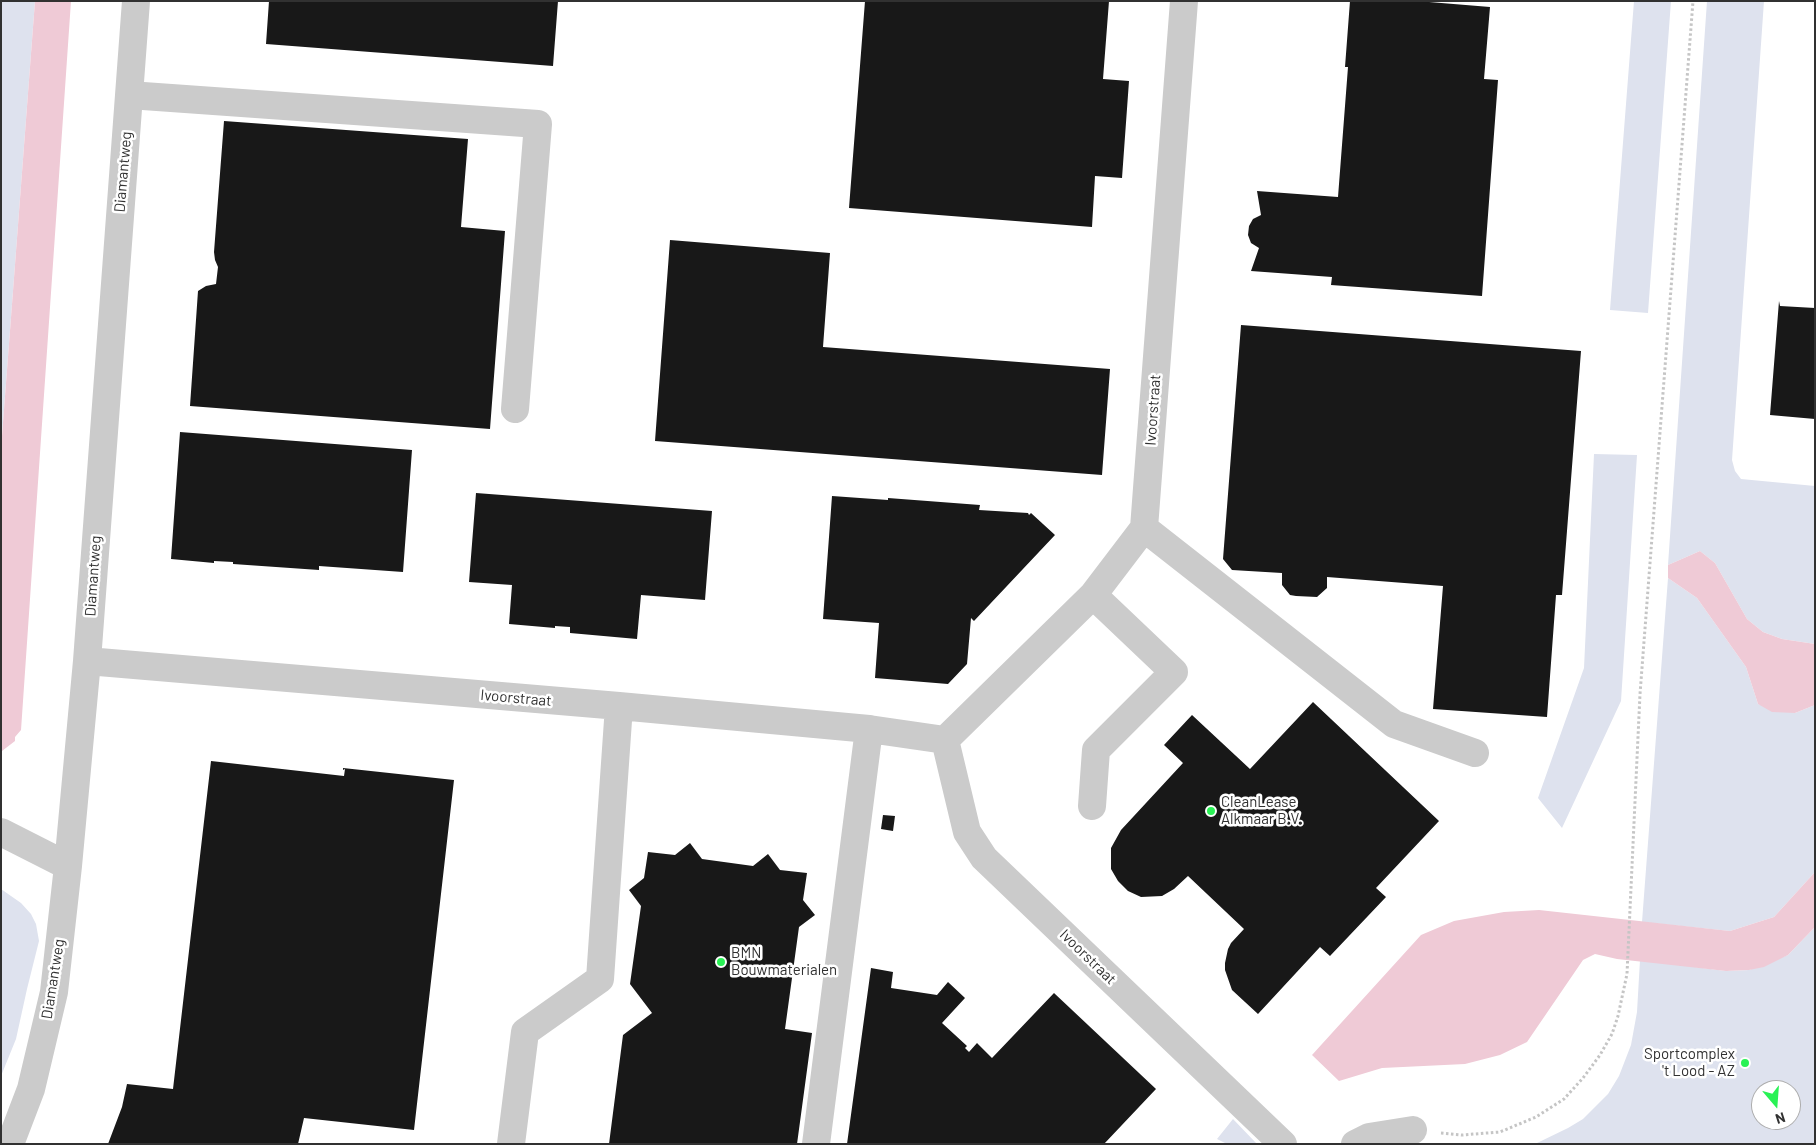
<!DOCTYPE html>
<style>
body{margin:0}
#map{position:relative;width:1816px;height:1145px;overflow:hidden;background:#fff;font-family:Barlow,sans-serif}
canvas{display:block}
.frame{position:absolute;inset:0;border:2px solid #313131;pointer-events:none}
.north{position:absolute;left:1751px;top:1080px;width:50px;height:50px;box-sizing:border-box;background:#fff;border:1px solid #adadad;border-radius:50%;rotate:162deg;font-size:14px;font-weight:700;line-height:20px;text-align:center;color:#313131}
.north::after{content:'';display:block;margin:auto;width:18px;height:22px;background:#29f255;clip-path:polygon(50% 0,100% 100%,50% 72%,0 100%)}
</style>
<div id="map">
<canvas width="1816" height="1145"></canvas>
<div class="frame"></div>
<div class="north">N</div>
</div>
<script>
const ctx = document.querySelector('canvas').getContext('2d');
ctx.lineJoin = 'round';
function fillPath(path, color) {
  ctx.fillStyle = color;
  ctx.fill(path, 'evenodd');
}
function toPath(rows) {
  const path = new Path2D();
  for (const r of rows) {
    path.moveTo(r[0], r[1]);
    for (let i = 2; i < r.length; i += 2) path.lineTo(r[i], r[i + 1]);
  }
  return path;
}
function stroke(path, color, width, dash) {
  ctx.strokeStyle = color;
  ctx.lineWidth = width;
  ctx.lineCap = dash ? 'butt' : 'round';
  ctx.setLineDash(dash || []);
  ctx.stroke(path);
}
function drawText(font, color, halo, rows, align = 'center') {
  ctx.font = font + ' Barlow,sans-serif';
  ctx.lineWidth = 5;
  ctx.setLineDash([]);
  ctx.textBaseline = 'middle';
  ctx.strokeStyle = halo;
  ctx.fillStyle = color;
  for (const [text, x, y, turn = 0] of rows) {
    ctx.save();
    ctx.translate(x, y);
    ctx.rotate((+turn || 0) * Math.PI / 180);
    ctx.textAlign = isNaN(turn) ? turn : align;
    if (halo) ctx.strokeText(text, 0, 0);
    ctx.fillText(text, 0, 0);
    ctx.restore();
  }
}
fillPath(toPath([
 [1,1,35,1,1,449],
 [1634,1,1671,1,1648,313,1610,310],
 [1707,1,1764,1,1732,460,1735,471,1741,479,1815,486,1815,644,1782,639,1763,632,1747,619,1715,563,1700,551,1668,565],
 [1594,454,1637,455,1621,701,1562,828,1538,798,1584,668],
 [1668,578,1697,598,1746,667,1758,704,1795,713,1815,705,1815,872,1774,917,1730,931,1642,922],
 [1,889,21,903,31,914,36,924,39,941,27,989,16,1039,1,1076],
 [1815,927,1815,1144,1535,1144,1568,1128,1583,1119,1608,1094,1619,1076,1631,1045,1637,1012,1640,960,1726,971,1749,970,1788,955],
 [1761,1090,1791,1090,1791,1120,1761,1120],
 [1233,1119,1257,1144,1227,1144,1217,1139]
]), '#dee2ee');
fillPath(toPath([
 [35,1,71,1,21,730,15,737,15,741,2,751,1,449],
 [1700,551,1715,563,1747,619,1763,632,1782,639,1815,644,1815,705,1795,713,1772,712,1758,704,1746,667,1697,598,1668,578,1668,565],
 [1815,872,1815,927,1788,955,1764,967,1749,970,1726,971,1617,959,1595,954,1583,960,1527,1042,1500,1055,1465,1064,1382,1068,1339,1081,1312,1055,1421,935,1454,921,1504,912,1539,910,1730,931,1774,917]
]), '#efcad6');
fillPath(toPath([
 [269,1,558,1,553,66,266,44],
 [865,1,1109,1,1103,79,1129,81,1122,178,1095,176,1092,227,849,208],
 [1350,1,1417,1,1490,7,1484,79,1498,80,1482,296,1331,285,1332,277,1251,271,1259,248,1251,243,1248,235,1249,226,1253,219,1261,215,1257,191,1338,197,1348,67,1345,67],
 [224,121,468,139,461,227,505,231,490,429,190,406,198,291,206,286,216,284,218,267,215,260,214,252],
 [670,240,830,253,823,347,1110,369,1102,475,655,441],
 [1779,301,1780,306,1815,308,1815,419,1770,415],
 [1241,325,1581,351,1562,595,1556,595,1547,717,1433,709,1443,586,1327,577,1327,588,1317,597,1296,596,1290,595,1282,585,1282,573,1232,570,1223,559],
 [180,432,412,450,403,572,319,566,319,570,233,564,233,562,214,561,214,563,171,559],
 [476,493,712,511,705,600,641,595,637,639,570,633,570,627,555,626,555,628,509,624,512,585,469,582],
 [832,496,888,500,888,498,980,505,979,510,1028,513,1029,515,1031,513,1055,535,974,621,971,618,967,664,948,684,875,678,879,623,823,619],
 [1313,702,1439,821,1376,888,1386,897,1330,956,1320,947,1258,1014,1232,990,1225,970,1225,963,1228,949,1231,943,1244,929,1188,876,1174,889,1162,896,1141,897,1128,891,1118,881,1111,869,1111,848,1121,830,1183,763,1164,745,1192,715,1250,769],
 [211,761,344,776,345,769,343,770,343,768,454,780,414,1130,304,1118,298,1144,108,1144,122,1107,127,1084,173,1089],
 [883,815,895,816,893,831,881,829],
 [690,843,702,859,753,866,768,854,780,870,807,873,803,900,815,915,799,927,785,1029,812,1033,797,1144,609,1144,623,1035,652,1013,630,984,641,906,629,890,644,878,648,852,675,855],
 [871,968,893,972,891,988,937,995,948,982,965,998,942,1023,967,1046,965,1048,969,1052,977,1043,992,1058,1054,993,1156,1089,1104,1144,847,1144]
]), '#181818');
stroke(toPath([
 [1441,1133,1462,1135,1500,1132,1536,1117,1564,1099,1583,1078,1600,1055,1612,1034,1618,1016,1627,974,1640,694,1693,1]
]), '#c5c5c5', 3, [2.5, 2.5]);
stroke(toPath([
 [129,95,538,124,515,409],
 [1144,528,1394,724,1475,753],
 [87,661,619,706,869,729,945,740],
 [945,740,1093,595,1144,528,1184,1],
 [945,740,967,832,984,858,1283,1144],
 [1092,806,1096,750,1174,672,1093,595],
 [1,832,68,866],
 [10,1144,31,1089,54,992,68,866,87,661,136,1],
 [511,1144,525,1032,600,979,619,706],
 [816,1144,869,729],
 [1355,1144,1369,1137,1413,1130]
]), '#cbcbcb', 28);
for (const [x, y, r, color] of [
 [1211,811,5,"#29f255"],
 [721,962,5,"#29f255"],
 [1745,1063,5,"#29f255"]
]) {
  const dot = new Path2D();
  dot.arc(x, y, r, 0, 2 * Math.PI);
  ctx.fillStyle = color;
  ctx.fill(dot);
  stroke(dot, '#fff', 2);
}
drawText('15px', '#313131', '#fff', [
 ["Diamantweg",123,172,-85],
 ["Ivoorstraat",1153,410,-86],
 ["Diamantweg",93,576,-86],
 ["Ivoorstraat",516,698,5],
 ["Ivoorstraat",1088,957,44],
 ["Diamantweg",53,979,-81]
]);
drawText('15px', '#313131', '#fff', [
 ["CleanLease",1221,802],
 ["Alkmaar B.V.",1221,819],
 ["BMN",731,953],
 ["Bouwmaterialen",731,970],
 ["Sportcomplex",1735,1054,"right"],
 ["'t Lood - AZ",1735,1071,"right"]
], 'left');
</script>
